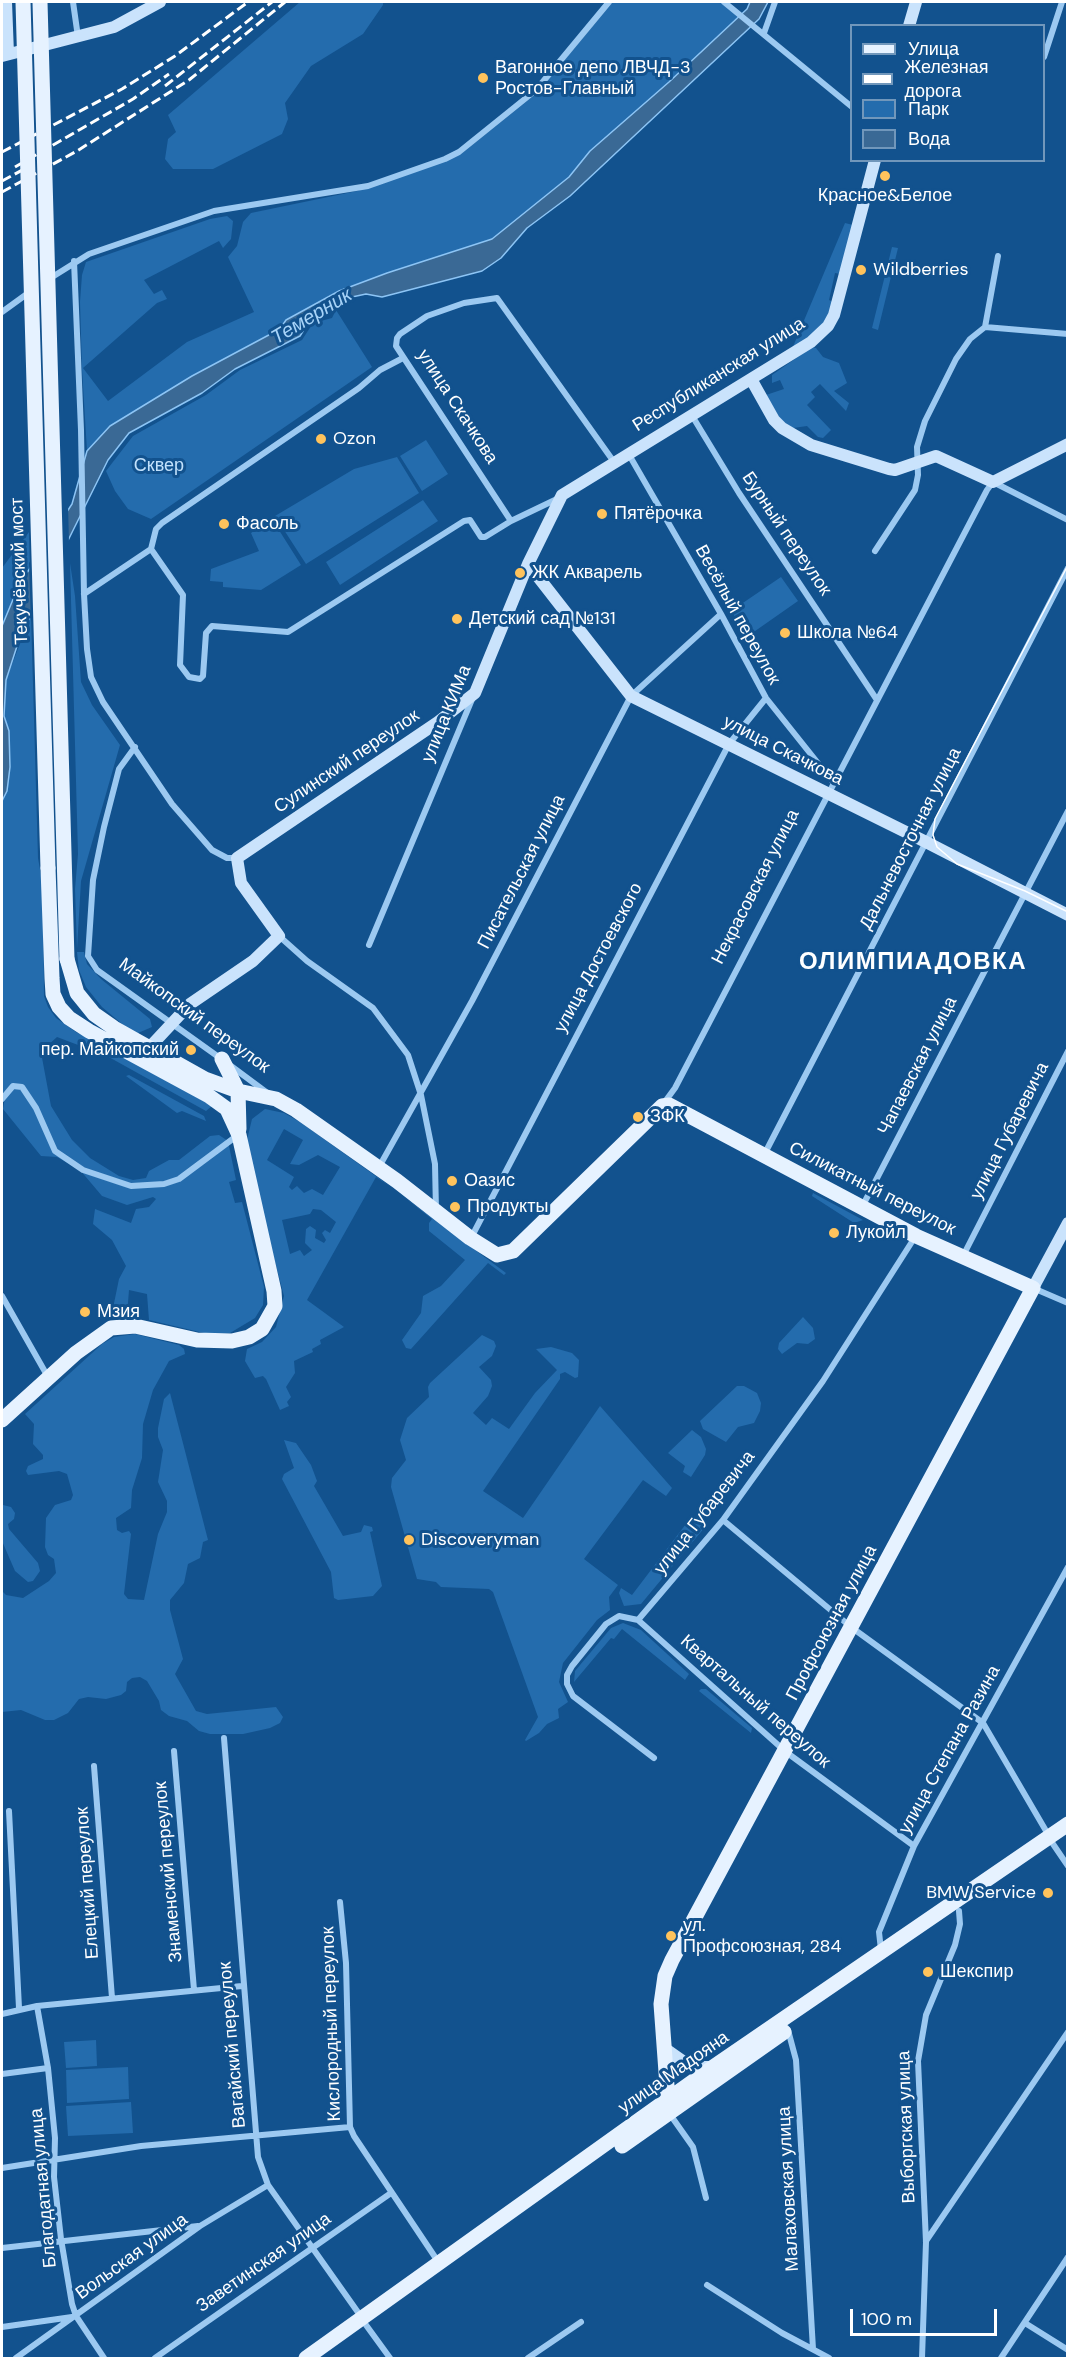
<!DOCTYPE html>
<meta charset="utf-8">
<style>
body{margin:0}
#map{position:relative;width:1069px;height:2360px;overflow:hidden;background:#12528e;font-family:"DM Sans",sans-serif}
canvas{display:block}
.frame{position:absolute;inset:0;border:3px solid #fff;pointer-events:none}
.legend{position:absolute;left:850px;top:24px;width:195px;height:138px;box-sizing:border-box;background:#12528e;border:2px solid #7197bb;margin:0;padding:8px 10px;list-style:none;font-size:18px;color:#fff}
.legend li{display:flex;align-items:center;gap:12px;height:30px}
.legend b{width:30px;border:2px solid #7197bb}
.scale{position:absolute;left:850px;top:2309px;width:147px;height:27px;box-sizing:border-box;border:3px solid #fff;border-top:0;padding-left:8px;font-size:18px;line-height:21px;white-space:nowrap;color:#fff;-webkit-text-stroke:4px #12528e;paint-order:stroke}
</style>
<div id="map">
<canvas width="1069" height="2360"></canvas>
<div class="frame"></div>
<ul class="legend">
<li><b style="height:8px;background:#e6f2ff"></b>Улица</li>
<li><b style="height:8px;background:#fff"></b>Железная дорога</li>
<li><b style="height:16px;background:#246cad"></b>Парк</li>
<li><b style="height:16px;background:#3a6995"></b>Вода</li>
</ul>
<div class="scale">100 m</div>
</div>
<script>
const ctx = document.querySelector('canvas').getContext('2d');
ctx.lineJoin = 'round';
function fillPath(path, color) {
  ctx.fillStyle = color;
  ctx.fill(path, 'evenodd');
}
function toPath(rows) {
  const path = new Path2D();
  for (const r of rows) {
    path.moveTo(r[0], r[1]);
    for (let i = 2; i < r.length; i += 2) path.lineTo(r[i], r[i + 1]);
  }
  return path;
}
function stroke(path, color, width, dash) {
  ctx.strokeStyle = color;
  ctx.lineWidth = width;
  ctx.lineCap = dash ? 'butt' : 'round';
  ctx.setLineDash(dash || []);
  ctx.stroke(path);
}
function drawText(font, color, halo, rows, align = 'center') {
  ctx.font = font + ' "DM Sans",sans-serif';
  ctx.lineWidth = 6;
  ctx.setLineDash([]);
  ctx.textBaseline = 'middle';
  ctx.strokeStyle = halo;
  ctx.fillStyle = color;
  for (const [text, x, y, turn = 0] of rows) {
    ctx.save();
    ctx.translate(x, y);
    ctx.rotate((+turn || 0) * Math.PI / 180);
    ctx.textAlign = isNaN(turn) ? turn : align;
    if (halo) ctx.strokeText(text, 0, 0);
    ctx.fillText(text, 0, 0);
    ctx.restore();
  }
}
fillPath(toPath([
 [300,2,383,2,383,5,363,34,311,66,285,103,288,119,282,134,213,169,173,169,165,159,168,139,176,132,168,115],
 [613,2,720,2,739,16,669,82,590,151,569,177,492,239,387,273,339,291,287,320,280,329,192,376,110,426,87,451,82,369,80,302,82,275,86,262,210,219,227,216,233,221,231,239,223,248,219,241,144,280,154,294,162,290,167,299,157,303,83,368,108,401,187,342,254,312,228,257,237,246,243,222,251,213,357,191,461,154,537,93],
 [845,223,853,225,841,274,835,273,829,300,833,302,831,313,810,339,792,349],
 [892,247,898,248,878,330,872,328],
 [336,310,372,367,151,519,128,509,115,491,106,471,133,436,206,395,240,370,302,340,313,323,332,318],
 [812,347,816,348,823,357,839,363,847,383,834,391,849,403,846,411,820,384,811,392,815,397,807,405,831,430,823,438,818,437,807,426,793,428,784,426,766,395,784,389,780,380,772,383,772,375],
 [426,440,448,474,422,491,400,456],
 [397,457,419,493,306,564,275,516,354,469],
 [423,500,438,521,340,585,326,562],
 [272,519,301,565,261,590,223,587,223,582,210,581,211,569,259,551,251,533],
 [29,532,30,569,19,585,2,626,2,568],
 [70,563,75,596,81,682,92,705,120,745,81,881,77,949,75,889,78,854],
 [781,577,798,601,748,636,731,611],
 [31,615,38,858,43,887,44,996,48,1007,56,1018,76,1032,156,1073,212,1106,206,1111,107,1056,57,1037,46,1047,40,1047,51,1106,72,1140,90,1158,119,1176,133,1180,146,1178,149,1171,169,1160,179,1160,210,1136,219,1135,228,1141,236,1180,229,1182,235,1203,242,1202,264,1287,263,1305,255,1318,230,1333,208,1334,149,1320,147,1294,129,1290,127,1315,112,1313,119,1279,126,1266,112,1240,93,1224,95,1209,131,1223,136,1209,149,1207,156,1199,153,1197,127,1205,102,1196,80,1170,57,1157,41,1156,3,1109,5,1097,13,1090,10,1086,2,1094,2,801,7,791,9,731,4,716,6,680],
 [77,952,84,952,87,964,101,979,150,1019,152,1027,138,1033,128,1029,102,1007,86,987,79,970],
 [129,1075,204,1116,206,1121,182,1111,177,1113,126,1076],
 [265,1109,284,1113,300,1122,391,1187,376,1177,307,1300,344,1327,320,1340,321,1344,312,1349,313,1352,294,1361,295,1373,286,1387,291,1397,287,1402,289,1406,280,1410,266,1379,263,1376,255,1378,245,1361,247,1349,262,1342,276,1327,284,1296,245,1148,252,1119],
 [284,1129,303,1140,290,1164,299,1165,318,1155,340,1167,323,1195,312,1189,304,1193,297,1186,292,1190,289,1187,294,1177,267,1160],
 [313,1209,321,1210,336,1222,330,1233,325,1230,322,1233,326,1240,324,1243,315,1238,316,1230,310,1226,306,1229,305,1243,312,1250,304,1256,300,1250,290,1254,282,1220,310,1214],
 [813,1193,863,1220,854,1223,812,1196],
 [404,1197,506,1273,504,1275,488,1263,411,1349,406,1348,402,1340,421,1313,423,1296,441,1286,465,1260,429,1231,429,1223,432,1219],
 [803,1317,813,1328,815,1339,808,1344,797,1343,782,1354,778,1349,779,1343],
 [135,1334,179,1345,184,1349,185,1354,169,1361,153,1390,143,1424,142,1458,132,1490,131,1508,116,1518,117,1530,122,1533,129,1531,131,1534,124,1594,128,1599,144,1600,158,1534,167,1512,167,1501,158,1482,163,1450,158,1437,158,1428,164,1399,170,1393,208,1540,203,1542,200,1558,188,1564,184,1583,170,1600,170,1610,183,1659,175,1674,196,1711,207,1714,276,1707,283,1717,280,1723,270,1728,243,1734,210,1734,199,1731,187,1721,169,1716,161,1710,159,1701,147,1681,140,1677,132,1678,127,1682,126,1691,121,1695,106,1699,88,1697,79,1699,68,1713,54,1720,45,1720,21,1710,2,1712,2,1591,6,1595,23,1598,49,1581,56,1573,54,1559,48,1555,45,1547,46,1518,55,1505,71,1500,73,1495,67,1474,59,1471,28,1475,26,1471,28,1466,43,1459,43,1455,33,1444,34,1424,25,1414,102,1344,114,1337],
 [482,1335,494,1341,496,1346,492,1356,479,1367,491,1380,492,1386,488,1396,473,1413,486,1425,492,1418,509,1429,535,1393,557,1370,536,1349,551,1347,572,1353,579,1360,578,1377,575,1378,565,1372,560,1374,560,1379,483,1491,523,1518,600,1406,672,1488,666,1496,643,1480,584,1559,618,1585,609,1597,610,1610,597,1620,563,1663,559,1682,568,1702,558,1709,559,1718,547,1724,539,1733,526,1741,525,1740,538,1717,493,1592,489,1589,441,1587,436,1582,417,1579,391,1487,392,1478,406,1460,400,1440,407,1418,429,1397,428,1387,430,1383],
 [737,1386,744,1386,757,1393,761,1403,760,1411,754,1423,738,1427,726,1442,703,1429,700,1421],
 [692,1430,701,1437,706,1449,705,1455,691,1477,683,1472,685,1466,668,1453],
 [284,1440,296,1443,311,1465,317,1481,314,1486,343,1536,361,1532,364,1525,372,1527,373,1531,370,1532,382,1586,373,1596,338,1600,334,1598,331,1572,282,1479,284,1474,294,1468],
 [3,1505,11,1507,15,1513,14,1519,8,1524,9,1529,38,1563,40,1571,33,1581,28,1582,15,1571,2,1541],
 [692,1516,706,1523,705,1527,641,1604,624,1606,619,1593,621,1588,632,1595],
 [623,1623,641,1630,689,1674,685,1680,622,1629,614,1639,611,1638,574,1682,575,1671,611,1628],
 [701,1689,706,1689,752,1728,751,1733,699,1691],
 [96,2040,97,2066,66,2068,64,2042],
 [128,2067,129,2099,67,2103,66,2070],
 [131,2102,133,2133,68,2136,66,2106]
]), '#246cad');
const water = toPath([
 [750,2,768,2,759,19,570,196,527,228,501,258,482,271,382,297,366,294,338,300,329,314,310,320,300,336,235,369,202,393,129,433,108,460,20,637,6,680,4,716,9,731,10,767,7,791,2,801,2,626,19,585,72,504,87,451,110,426,192,376,280,329,286,320,339,291,387,273,492,239,569,177,590,151,669,82,747,9,750,2]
]);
fillPath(water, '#3a6995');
stroke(water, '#8dc5f5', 1.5);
fillPath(toPath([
 [68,505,69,543,31,622,29,563]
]), '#12528e');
stroke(toPath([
 [73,2,78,37],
 [724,2,852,107],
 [764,33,775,2],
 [1044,57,1062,2],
 [74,261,81,430,84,594,87,649,91,677,103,702,172,804,212,850,227,858,237,858],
 [49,279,89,254,214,211,368,186,445,159,459,152,536,90,609,2],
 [2,312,31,291],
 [985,327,1068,334],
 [691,414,739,493,877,700],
 [628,453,721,614,766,698,833,782],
 [511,521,396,346,397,338,400,334,427,316,464,303,497,298,614,462],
 [151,549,183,595,180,665,189,677,200,679,203,676,206,633,212,626,288,632,464,521,470,520,481,537,485,537,511,521,559,498],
 [875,551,915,490,918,475,917,447,925,421,956,359,970,339,985,327,998,256],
 [84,594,151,549,156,529,162,523,359,388,380,370,403,358],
 [135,747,119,769,104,827,93,880,88,956,97,970,220,1058],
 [279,936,307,961,373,1008,408,1055,421,1095,435,1164,436,1211],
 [369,945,473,697],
 [231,1066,266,1092],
 [2,1099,13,1086,22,1087,36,1108,55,1151,83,1170,131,1186,164,1184,179,1179,238,1135],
 [664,1103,675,1088,987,490,993,482,1068,520],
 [764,1155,1068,568],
 [379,1167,472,1001,631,696,721,614],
 [862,1207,1068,811],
 [471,1238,729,744,766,698],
 [963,1256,1068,1051],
 [1033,1288,1068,1303],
 [2,1296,48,1377],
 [723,1520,851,1627,983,1723,1049,1836],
 [638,1620,723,1520,823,1381,915,1237],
 [224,1738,258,2157,268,2185,362,2318],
 [174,1751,194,1990],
 [654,1758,573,1696,567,1684,567,1675,572,1666,606,1624,619,1616,638,1620,786,1752,914,1846],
 [94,1766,112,1998],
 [9,1811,19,2008],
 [1053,1844,1068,1866],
 [340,1902,346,1963,350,2127,354,2136,439,2263],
 [881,1950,879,1932,914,1846,1068,1567],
 [37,2006,48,2068,55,2138,54,2177,61,2239,72,2304,76,2316,104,2358],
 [2,2014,37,2006,242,1986],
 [788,2030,796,2060,813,2349],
 [2,2074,48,2068],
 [669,2113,693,2147,706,2198],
 [2,2168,141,2146,350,2127],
 [926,2241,1068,2032],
 [2,2248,198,2226],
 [707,2285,782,2333,829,2358],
 [1025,2323,1068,2350],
 [366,2325,390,2358],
 [2,2327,72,2317],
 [16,2358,200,2226,268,2185],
 [155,2358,391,2193],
 [528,2358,581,2322],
 [922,2358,926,2242,918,2061,926,2015,955,1945,960,1924,959,1911],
 [1001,2358,1068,2257]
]), '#9cc9f1', 6);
stroke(toPath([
 [6,2,8,54],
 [909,26,916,2],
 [2,56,114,27,160,2],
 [751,379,774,420,782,428,811,445,889,469,895,470,936,456,993,482,1068,444],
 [528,564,631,696,926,842,1068,915],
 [148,1049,190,1004,253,961,279,936,241,883,237,858,438,722,475,693,528,564,562,495,811,342,828,326,834,315,875,160],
 [1033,1288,1068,1223],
 [664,2048,691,2067,712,2067]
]), '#cae3fc', 12);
stroke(toPath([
 [67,959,77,993,94,1014,114,1028,205,1079,238,1091,276,1099,296,1110,397,1181,470,1238,497,1255,513,1251,662,1106,669,1105,916,1236,1033,1288,672,1960,665,1976,661,2004,669,2113],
 [222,1059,238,1091,239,1129],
 [2,1420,76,1353,111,1328,135,1326,197,1340,232,1341,249,1337,262,1329,275,1306,274,1291,239,1135,227,1109,209,1096,89,1031,69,1018,59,1007,53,994,52,978,48,868],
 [622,2146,784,2032],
 [306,2358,713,2067,1068,1824]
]), '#e6f2ff', 15);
stroke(toPath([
 [1068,565,935,819,933,835,937,847,957,864,1025,891,1068,912]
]), '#fff', 1.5);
stroke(toPath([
 [165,86,272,2],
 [2,152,122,89,175,56,248,2],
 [15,167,133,99,169,74],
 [2,181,28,167],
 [2,192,77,151,189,80,285,2]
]), '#fff', 3, [10, 4.5]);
stroke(toPath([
 [23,2,48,868],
 [40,2,67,959]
]), '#e6f2ff', 15);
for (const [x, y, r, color] of [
 [483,78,6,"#ffc35c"],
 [885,176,6,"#ffc35c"],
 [861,270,6,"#ffc35c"],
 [321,439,6,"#ffc35c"],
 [602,514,6,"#ffc35c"],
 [224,524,6,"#ffc35c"],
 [520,573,6,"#ffc35c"],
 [457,619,6,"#ffc35c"],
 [785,633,6,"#ffc35c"],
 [191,1050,6,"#ffc35c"],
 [638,1117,6,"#ffc35c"],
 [452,1181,6,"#ffc35c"],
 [455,1207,6,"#ffc35c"],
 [834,1233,6,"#ffc35c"],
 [85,1312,6,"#ffc35c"],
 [409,1540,6,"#ffc35c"],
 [1048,1893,6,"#ffc35c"],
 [671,1936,6,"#ffc35c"],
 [928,1972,6,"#ffc35c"]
]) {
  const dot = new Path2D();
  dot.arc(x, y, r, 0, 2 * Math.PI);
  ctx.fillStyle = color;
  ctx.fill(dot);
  stroke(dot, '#12528e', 2);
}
drawText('18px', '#fff', '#12528e', [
 ["Вагонное депо ЛВЧД-3",495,68],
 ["Ростов-Главный",495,89],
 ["Красное&Белое",885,196,"center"],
 ["Wildberries",873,270],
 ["Ozon",333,439],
 ["Пятёрочка",614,514],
 ["Фасоль",236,524],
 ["ЖК Акварель",532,573],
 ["Детский сад №131",469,619],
 ["Школа №64",797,633],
 ["пер. Майкопский",179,1050,"right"],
 ["ЗФК",650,1117],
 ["Оазис",464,1181],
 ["Продукты",467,1207],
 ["Лукойл",846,1233],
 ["Мзия",97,1312],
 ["Discoveryman",421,1540],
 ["BMW Service",1036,1893,"right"],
 ["ул.",683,1926],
 ["Профсоюзная, 284",683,1947],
 ["Шекспир",940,1972]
], 'left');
drawText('18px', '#fff', '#12528e', [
 ["Республиканская улица",719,375,-32],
 ["улица Скачкова",457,407,57],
 ["Бурный переулок",786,534,56],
 ["Текучёвский мост",20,571,-92],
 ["Весёлый переулок",737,615,61],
 ["улица КИМа",447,714,-68],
 ["улица Скачкова",783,751,27],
 ["Сулинский переулок",347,762,-34],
 ["Дальневосточная улица",911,839,-63],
 ["Писательская улица",522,872,-63],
 ["Некрасовская улица",756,887,-63],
 ["улица Достоевского",599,958,-62],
 ["Майкопский переулок",194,1016,36],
 ["Чапаевская улица",918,1066,-63],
 ["улица Губаревича",1010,1131,-63],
 ["Силикатный переулок",872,1189,27],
 ["улица Губаревича",705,1513,-52],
 ["Профсоюзная улица",832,1623,-62],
 ["Квартальный переулок",755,1702,41],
 ["улица Степана Разина",950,1750,-61],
 ["Знаменский переулок",169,1872,-95],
 ["Елецкий переулок",88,1883,-94],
 ["Кислородный переулок",332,2024,-92],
 ["Вагайский переулок",233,2045,-95],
 ["улица Мадояна",674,2073,-35],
 ["Выборгская улица",907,2127,-92],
 ["Благодатная улица",44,2188,-95],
 ["Малаховская улица",789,2189,-93],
 ["Вольская улица",132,2257,-36],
 ["Заветинская улица",264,2263,-35]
]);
drawText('18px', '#c2e1fc', '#12528e', [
 ["Сквер",159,466]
]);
drawText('italic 20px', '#a7d3f8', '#12528e', [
 ["Темерник",312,317,-31]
]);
ctx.letterSpacing = '1.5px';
drawText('bold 24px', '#fff', '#12528e', [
 ["ОЛИМПИАДОВКА",913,963]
]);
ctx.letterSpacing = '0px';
</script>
